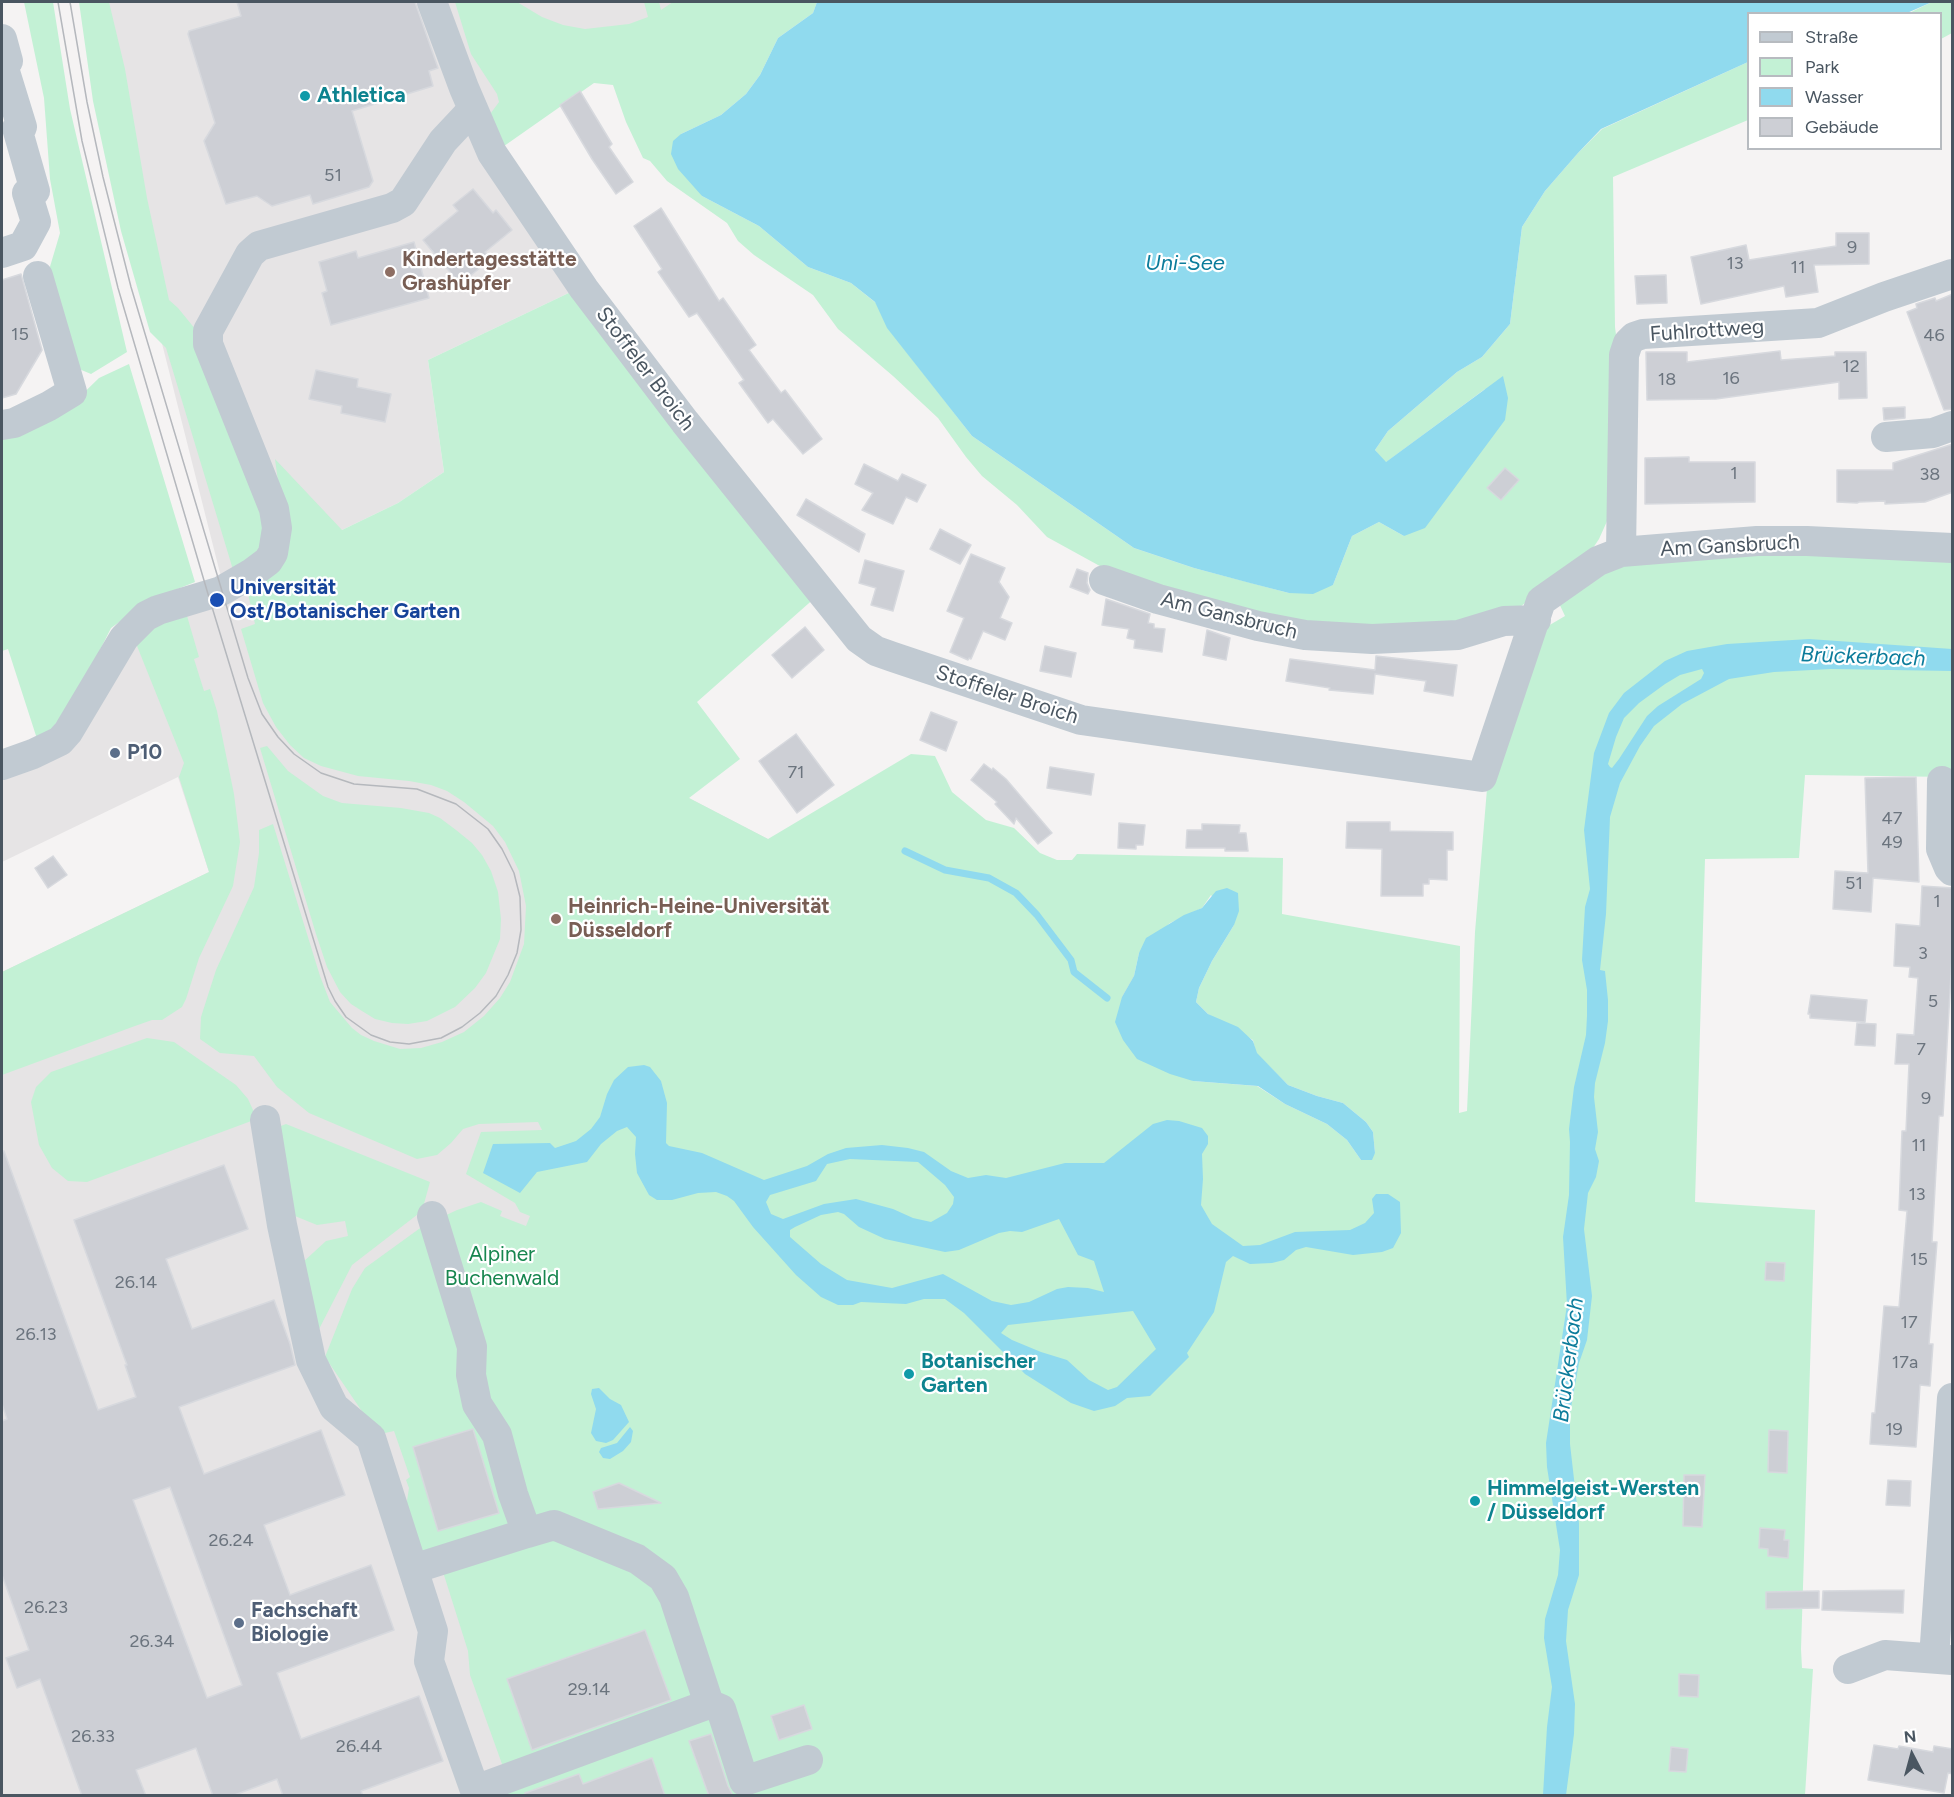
<!DOCTYPE html>
<meta charset="utf-8">
<style>
body{margin:0}
#map{position:relative;width:1954px;height:1797px;overflow:hidden;background:#f5f3f3;font-family:Figtree,sans-serif}
canvas{display:block}
.frame{position:absolute;inset:0;border:3px solid #4a5661;pointer-events:none}
.legend{position:absolute;left:1747px;top:12px;width:195px;height:138px;box-sizing:border-box;background:#fff;border:2px solid #b7bbc0;margin:0;padding:8px 10px;list-style:none;font-size:18px;color:#4a5661}
.legend li{display:flex;align-items:center;gap:12px;height:30px}
.legend b{width:30px;border:2px solid #b7bbc0}
.north{position:absolute;left:1882px;top:1725px;width:60px;height:60px;-webkit-text-stroke:4px #fff;paint-order:stroke;rotate:354deg;font-size:16px;font-weight:700;line-height:24px;text-align:center;color:#4a5661}
.north::after{content:'';display:block;margin:auto;width:21px;height:27px;background:#4a5661;clip-path:polygon(50% 0,100% 100%,50% 72%,0 100%)}
</style>
<div id="map">
<canvas width="1954" height="1797"></canvas>
<div class="frame"></div>
<ul class="legend">
<li><b style="height:8px;background:#c1cad2"></b>Straße</li>
<li><b style="height:16px;background:#c3f1d5"></b>Park</li>
<li><b style="height:16px;background:#90daee"></b>Wasser</li>
<li><b style="height:16px;background:#cdcfd5"></b>Gebäude</li>
</ul>
<div class="north">N</div>
</div>
<script>
const ctx = document.querySelector('canvas').getContext('2d');
ctx.lineJoin = 'round';
function fillPath(path, color) {
  ctx.fillStyle = color;
  ctx.fill(path, 'evenodd');
}
function toPath(rows) {
  const path = new Path2D();
  for (const r of rows) {
    path.moveTo(r[0], r[1]);
    for (let i = 2; i < r.length; i += 2) path.lineTo(r[i], r[i + 1]);
  }
  return path;
}
function stroke(path, color, width, dash) {
  ctx.strokeStyle = color;
  ctx.lineWidth = width;
  ctx.lineCap = dash ? 'butt' : 'round';
  ctx.setLineDash(dash || []);
  ctx.stroke(path);
}
function drawText(font, color, halo, rows, align = 'center') {
  ctx.font = font + ' Figtree,sans-serif';
  ctx.lineWidth = 4.5;
  ctx.setLineDash([]);
  ctx.textBaseline = 'middle';
  ctx.strokeStyle = halo;
  ctx.fillStyle = color;
  for (const [text, x, y, turn = 0] of rows) {
    ctx.save();
    ctx.translate(x, y);
    ctx.rotate((+turn || 0) * Math.PI / 180);
    ctx.textAlign = isNaN(turn) ? turn : align;
    if (halo) ctx.strokeText(text, 0, 0);
    ctx.fillText(text, 0, 0);
    ctx.restore();
  }
}
fillPath(toPath([
 [104,2,740,2,500,109,483,126,575,290,428,360,444,472,398,503,342,530,689,798,768,839,1134,976,1405,1795,2,1795,2,972,209,872,178,777,2,862,2,770,43,754,121,652,221,577,149,292]
]), '#e6e4e5');
fillPath(toPath([
 [24,2,53,2,70,109,127,352,91,374,72,366,49,270,60,233,50,179,44,98],
 [79,2,109,2,125,69,147,198,169,300,178,308,196,330,255,477,268,546,234,573,166,348,150,332,121,231,93,101],
 [455,2,517,2,542,17,563,25,585,29,629,24,648,17,644,2,659,2,661,10,673,2,817,2,813,13,778,38,760,75,746,94,721,115,681,134,702,196,759,226,808,267,851,283,876,303,888,328,972,436,1134,548,1194,568,1289,593,1333,585,1352,536,1379,522,1404,536,1485,389,1385,463,1375,450,1388,431,1457,372,1482,357,1510,324,1522,227,1545,191,1578,153,1602,129,1748,62,1748,120,1613,177,1615,327,1619,359,1608,519,1599,539,1589,554,1520,607,1485,624,1372,636,1138,587,1047,537,1017,505,982,476,966,457,938,418,893,376,838,329,813,295,754,255,738,241,727,223,667,181,650,161,643,158,626,122,613,85,594,83,497,151,488,117,499,102,497,94,471,54],
 [1932,2,1952,2,1952,33,1941,39,1940,14,1907,14],
 [575,290,817,596,697,702,740,759,689,798,768,839,911,754,935,756,952,792,986,820,1014,828,1040,853,1057,860,1072,860,1077,854,1283,858,1282,914,1460,946,1459,1113,1467,1111,1475,932,1488,777,1548,626,1565,616,1557,599,1601,570,1711,549,1952,552,1952,777,1805,775,1799,858,1705,859,1695,1202,1815,1210,1801,1649,1802,1668,1813,1669,1805,1795,507,1795,511,1789,470,1675,468,1651,437,1553,420,1558,405,1514,409,1488,406,1480,410,1477,394,1431,385,1433,372,1426,325,1357,352,1289,365,1268,423,1226,457,1210,481,1202,502,1211,500,1216,526,1226,530,1216,520,1212,515,1203,466,1174,481,1132,542,1130,538,1122,479,1124,463,1129,451,1143,437,1155,417,1159,309,1113,277,1087,254,1056,220,1053,200,1039,201,1017,216,970,254,887,259,853,259,830,273,824,320,976,330,1002,352,1028,361,1035,374,1041,400,1049,421,1048,442,1042,464,1032,484,1016,500,998,510,982,524,944,526,906,519,871,505,842,493,826,464,802,447,791,431,785,409,781,358,776,321,766,304,758,290,745,276,727,263,703,241,629,255,624,246,585,285,534,275,459,342,530,398,503,444,472,428,360],
 [1211,895,1234,925,1212,961,1199,988,1196,1002,1208,1014,1253,1040,1256,1053,1288,1085,1317,1096,1343,1103,1366,1122,1373,1132,1375,1153,1361,1160,1347,1140,1327,1124,1285,1104,1257,1086,1193,1081,1122,997,1134,976,1139,953,1170,923,1202,908],
 [129,364,195,582,150,600,111,628,76,698,39,745,8,649,2,651,2,439,65,411,99,378],
 [185,609,199,657,194,659,204,691,210,689,217,711,234,794,240,842,233,886,199,958,186,999,182,1007,162,1020,152,1020,135,1026,2,1075,2,972,209,872,179,777,184,763,133,636],
 [267,746,288,771,323,796,342,803,401,808,429,813,440,818,456,830,472,843,482,855,491,871,498,892,501,919,500,939,486,973,475,988,455,1007,427,1021,408,1024,392,1023,375,1019,362,1011,351,1004,340,992,327,967,316,934,260,748],
 [147,1038,174,1042,236,1085,248,1099,253,1110,254,1120,87,1182,68,1181,52,1168,39,1145,31,1102,36,1087,51,1072],
 [286,1124,430,1182,422,1211,352,1265,317,1333,302,1263,326,1241,348,1236,345,1221,317,1225,290,1214,278,1127]
]), '#c3f1d5');
fillPath(toPath([
 [817,2,1932,2,1907,13,1748,14,1748,62,1601,129,1578,153,1545,191,1522,227,1510,324,1482,357,1457,372,1388,431,1375,450,1386,462,1503,376,1508,398,1505,420,1425,528,1404,536,1379,522,1352,536,1333,585,1313,594,1289,593,1250,583,1194,568,1134,548,972,436,887,328,875,302,851,283,808,267,759,226,702,196,678,169,671,154,673,141,681,134,721,115,746,94,760,75,778,38,813,13],
 [1809,639,1952,649,1952,671,1831,669,1774,672,1729,679,1682,704,1654,726,1640,746,1620,783,1610,817,1606,914,1600,970,1605,971,1608,1000,1608,1021,1605,1043,1595,1083,1594,1097,1598,1132,1595,1149,1599,1161,1596,1177,1588,1193,1584,1229,1592,1296,1587,1340,1579,1363,1570,1413,1570,1444,1579,1523,1579,1575,1568,1610,1566,1641,1575,1704,1574,1734,1566,1795,1543,1795,1547,1727,1552,1687,1544,1638,1545,1619,1558,1575,1560,1550,1547,1467,1546,1443,1567,1305,1563,1237,1569,1195,1570,1142,1569,1129,1574,1087,1586,1035,1587,1016,1587,990,1582,960,1585,907,1590,889,1584,830,1594,753,1609,713,1624,693,1665,661,1687,651,1727,644],
 [1702,669,1704,673,1701,679,1658,706,1647,716,1619,759,1612,768,1610,767,1608,764,1616,737,1624,718,1639,703,1665,684,1680,675],
 [1227,888,1238,893,1239,911,1234,925,1212,961,1199,988,1196,1002,1208,1014,1238,1027,1253,1041,1257,1053,1288,1085,1317,1096,1343,1103,1366,1122,1373,1132,1375,1153,1372,1160,1361,1160,1347,1140,1327,1124,1285,1104,1258,1086,1193,1081,1170,1074,1137,1059,1123,1040,1115,1022,1122,997,1134,976,1139,953,1146,938,1184,915,1202,908,1216,891],
 [644,1065,650,1067,661,1081,667,1103,666,1143,669,1146,702,1153,764,1180,807,1166,828,1154,846,1148,882,1145,908,1148,924,1152,951,1171,968,1178,986,1175,1006,1178,1065,1163,1104,1163,1153,1124,1167,1120,1179,1121,1202,1128,1208,1136,1208,1144,1202,1154,1203,1179,1201,1205,1212,1224,1243,1246,1260,1245,1295,1232,1350,1230,1365,1223,1374,1213,1372,1199,1376,1194,1388,1194,1400,1202,1401,1233,1393,1248,1382,1252,1353,1255,1306,1247,1296,1250,1284,1260,1272,1263,1250,1264,1233,1256,1226,1262,1214,1312,1187,1353,1189,1357,1150,1396,1127,1398,1115,1406,1094,1411,1071,1403,1025,1374,964,1313,945,1299,924,1299,906,1304,861,1302,853,1305,838,1305,821,1297,796,1275,753,1227,734,1201,727,1196,716,1192,698,1193,672,1200,657,1200,649,1195,637,1173,635,1154,636,1137,627,1127,617,1131,601,1144,587,1162,537,1172,520,1193,483,1173,493,1144,550,1143,555,1148,576,1141,591,1129,600,1117,607,1094,614,1080,628,1067],
 [850,1159,918,1162,945,1185,954,1197,953,1204,947,1213,931,1222,913,1218,893,1209,856,1199,824,1204,783,1219,771,1214,766,1202,770,1195,816,1181,827,1164],
 [838,1212,844,1214,859,1227,885,1239,945,1252,959,1250,999,1233,1010,1231,1022,1232,1059,1219,1078,1255,1094,1261,1104,1292,1088,1288,1068,1287,1057,1289,1029,1302,1011,1305,992,1301,943,1274,892,1288,847,1280,821,1264,790,1237,790,1230,795,1227,821,1215],
 [1133,1311,1156,1349,1117,1387,1108,1390,1089,1380,1067,1360,1041,1352,1012,1340,1001,1333,1008,1325],
 [599,1388,610,1399,621,1405,629,1422,613,1440,606,1443,596,1441,591,1433,596,1409,591,1394,592,1389],
 [630,1427,633,1431,631,1442,623,1451,610,1459,603,1458,599,1452,601,1448,617,1443]
]), '#90daee');
stroke(toPath([
 [905,851,945,870,989,878,1016,893,1037,915,1071,960,1074,972,1107,998]
]), '#90daee', 7);
const building = toPath([
 [237,2,415,2,438,68,429,71,433,86,352,111,373,181,369,187,313,204,310,195,272,206,257,196,226,204,204,141,215,123,188,34,189,31,241,16,237,2],
 [580,91,612,144,609,147,633,182,616,194,592,159,560,105,580,91],
 [473,189,493,213,496,210,512,230,485,252,491,259,460,284,423,240,458,211,453,205,473,189],
 [661,208,719,301,723,298,756,345,749,350,781,393,785,390,822,439,803,454,773,419,768,423,739,383,744,380,716,340,697,313,689,317,658,272,662,269,634,226,661,208],
 [1836,233,1869,233,1869,264,1814,265,1818,292,1786,297,1784,286,1701,304,1691,257,1746,245,1749,260,1836,246,1836,233],
 [414,242,429,298,331,325,322,293,327,291,319,262,356,251,358,258,414,242],
 [21,274,42,350,16,394,2,398,2,280,21,274],
 [1666,275,1667,303,1637,304,1635,276,1666,275],
 [1953,294,1953,409,1944,410,1907,312,1917,308,1916,304,1935,298,1936,301,1953,294],
 [1780,351,1781,360,1835,356,1835,352,1866,352,1867,398,1839,399,1839,382,1716,399,1647,400,1646,352,1687,352,1687,362,1780,351],
 [316,370,358,379,357,387,391,394,385,422,341,413,342,406,309,399,316,370],
 [1905,407,1905,418,1884,420,1883,408,1905,407],
 [1953,444,1953,492,1925,502,1885,504,1885,501,1859,502,1857,503,1837,502,1837,470,1893,470,1893,463,1953,444],
 [1689,457,1689,462,1755,462,1755,502,1645,504,1645,458,1689,457],
 [864,464,898,481,902,474,926,485,917,502,906,497,893,524,862,510,873,493,855,484,864,464],
 [1505,468,1519,480,1501,500,1487,488,1505,468],
 [806,499,865,534,859,552,797,515,806,499],
 [940,529,971,545,960,564,930,549,940,529],
 [971,554,1005,568,999,582,1009,597,1000,618,1012,623,1005,640,983,631,971,659,969,658,968,660,950,652,964,618,947,611,971,554],
 [865,560,904,571,893,611,871,605,876,588,859,583,865,560],
 [1077,569,1088,573,1087,583,1090,590,1088,594,1070,587,1077,569],
 [1106,599,1150,614,1148,623,1154,624,1154,628,1165,629,1162,652,1134,648,1135,640,1127,638,1129,629,1102,625,1106,599],
 [805,627,824,650,792,678,772,655,805,627],
 [1207,630,1230,638,1226,660,1203,655,1207,630],
 [1045,646,1076,653,1071,677,1040,671,1045,646],
 [1376,656,1457,665,1453,696,1424,691,1426,681,1375,674,1373,694,1329,690,1330,688,1286,681,1290,659,1375,670,1376,656],
 [931,712,957,722,946,751,920,740,931,712],
 [796,734,834,785,797,813,759,761,796,734],
 [984,764,992,770,993,768,1006,779,1052,833,1038,844,1016,818,1014,824,995,804,997,802,971,780,984,764],
 [1050,767,1094,774,1091,795,1047,788,1050,767],
 [1916,777,1919,882,1873,878,1871,912,1833,909,1835,871,1868,873,1865,778,1916,777],
 [1347,822,1390,822,1390,831,1453,832,1453,850,1447,850,1447,880,1429,879,1429,884,1423,884,1423,896,1381,896,1382,849,1346,848,1347,822],
 [1119,823,1145,825,1143,845,1136,845,1136,849,1118,848,1119,823],
 [1202,824,1240,825,1239,833,1246,833,1248,851,1225,851,1225,848,1186,848,1187,830,1202,830,1202,824],
 [53,856,67,875,48,888,35,868,53,856],
 [1922,886,1953,888,1953,939,1943,1116,1939,1116,1932,1242,1937,1242,1929,1344,1933,1344,1930,1386,1920,1385,1916,1447,1870,1444,1872,1413,1875,1413,1884,1306,1899,1307,1907,1211,1899,1210,1902,1131,1906,1131,1909,1064,1895,1064,1897,1034,1914,1035,1918,978,1909,977,1910,967,1894,966,1896,924,1920,926,1922,886],
 [1811,995,1867,1000,1865,1022,1810,1018,1810,1014,1808,1014,1811,995],
 [1857,1023,1876,1024,1875,1046,1855,1045,1857,1023],
 [4,1151,98,1410,136,1397,125,1365,127,1365,74,1220,224,1165,248,1229,166,1259,192,1329,274,1300,290,1344,295,1365,179,1407,204,1474,321,1430,345,1495,264,1525,290,1595,371,1565,394,1630,277,1673,301,1739,419,1696,443,1761,361,1791,363,1796,283,1796,277,1779,232,1796,213,1796,196,1748,136,1770,146,1796,82,1796,40,1679,17,1688,6,1658,29,1650,2,1575,2,1421,7,1419,2,1404,2,1152,4,1151],
 [170,1487,242,1685,207,1698,133,1500,170,1487],
 [1766,1262,1785,1263,1784,1281,1765,1280,1766,1262],
 [473,1429,499,1513,438,1531,413,1447,473,1429],
 [1769,1430,1788,1431,1787,1473,1768,1472,1769,1430],
 [1684,1475,1705,1475,1702,1527,1683,1526,1684,1475],
 [1888,1480,1911,1481,1910,1506,1886,1505,1888,1480],
 [619,1483,661,1503,598,1509,593,1492,619,1483],
 [1760,1528,1785,1530,1784,1540,1789,1540,1788,1558,1768,1556,1768,1549,1759,1548,1760,1528],
 [1904,1590,1903,1613,1822,1610,1823,1591,1904,1590],
 [1819,1591,1819,1608,1766,1609,1766,1592,1819,1591],
 [645,1630,671,1700,532,1750,507,1679,645,1630],
 [1679,1674,1699,1675,1698,1697,1679,1696,1679,1674],
 [804,1705,812,1729,779,1740,771,1716,804,1705],
 [711,1734,728,1786,733,1796,709,1796,689,1741,711,1734],
 [1874,1745,1898,1749,1899,1746,1933,1752,1934,1746,1953,1749,1953,1774,1948,1773,1944,1793,1868,1780,1874,1745],
 [1671,1747,1688,1749,1686,1772,1669,1771,1671,1747],
 [652,1758,665,1796,525,1796,525,1793,579,1774,583,1784,652,1758]
]);
fillPath(building, '#cdcfd5');
stroke(building, '#d7d9de', 1.5);
stroke(toPath([
 [432,2,464,88,492,153,584,289,685,422,859,639,876,651,893,657,1081,720,1482,777,1541,601,1598,561,1621,552,1757,541,1807,541,1952,548],
 [2,39,8,61,2,62,22,127,17,128,35,191,27,193,36,222,23,246,2,253],
 [2,425,14,423,49,406,72,392,38,276],
 [1886,437,1933,433,1952,426],
 [1621,552,1624,355,1628,343,1634,337,1643,334,1818,323,1884,297,1952,274],
 [1104,580,1158,599,1258,626,1305,635,1372,639,1458,635,1504,621,1536,620],
 [2,765,33,754,60,741,68,732,124,638,146,616,158,610,221,591,252,573,268,561,273,553,277,528,274,509,208,344,208,331,250,254,259,246,392,208,403,202,443,141,473,109],
 [1942,781,1941,849,1949,868,1952,871],
 [265,1120,282,1225,311,1360,334,1407,371,1438,433,1631,429,1661,477,1796],
 [432,1216,472,1347,471,1375,477,1404,497,1435,513,1494,527,1533,554,1525,637,1559,663,1578,674,1597,709,1704],
 [413,1569,527,1533],
 [1934,1658,1952,1398],
 [1848,1669,1885,1655,1952,1660],
 [475,1790,709,1704,721,1709,744,1781,808,1760]
]), '#c1cad2', 30);
stroke(toPath([
 [58,2,82,141,118,288,208,594,328,987,335,1001,346,1017,371,1035,390,1042,409,1044,441,1038,462,1027,480,1013,496,996,508,975,517,953,521,930,520,897,514,873,502,849,488,829,456,804,417,789,354,784,321,773,294,754,278,737,262,714,248,678,131,287,103,177,87,102,70,2]
]), '#b5b8bd', 1.5);
for (const [x, y, r, color] of [
 [305,96,6,"#0f9aa8"],
 [390,272,6,"#8d6e63"],
 [217,600,8,"#1a4fb4"],
 [115,753,6,"#5c6f8a"],
 [556,919,6,"#8d6e63"],
 [909,1374,6,"#0f9aa8"],
 [1475,1501,6,"#0f9aa8"],
 [239,1623,6,"#5c6f8a"]
]) {
  const dot = new Path2D();
  dot.arc(x, y, r, 0, 2 * Math.PI);
  ctx.fillStyle = color;
  ctx.fill(dot);
  stroke(dot, '#fff', 2);
}
drawText('18px', '#6b747e', null, [
 ["51",333,176],
 ["9",1852,248],
 ["13",1735,264],
 ["11",1798,268],
 ["15",20,335],
 ["46",1934,336],
 ["12",1851,367],
 ["16",1731,379],
 ["18",1667,380],
 ["1",1734,474],
 ["38",1930,475],
 ["71",796,773],
 ["47",1892,819],
 ["49",1892,843],
 ["51",1854,884],
 ["1",1937,902],
 ["3",1923,954],
 ["5",1933,1002],
 ["7",1921,1050],
 ["9",1926,1099],
 ["11",1919,1146],
 ["13",1917,1195],
 ["15",1919,1260],
 ["26.14",136,1283],
 ["17",1909,1323],
 ["26.13",36,1335],
 ["17a",1905,1363],
 ["19",1894,1430],
 ["26.24",231,1541],
 ["26.23",46,1608],
 ["26.34",152,1642],
 ["29.14",589,1690],
 ["26.33",93,1737],
 ["26.44",359,1747]
]);
drawText('bold 21px', '#0d838f', '#fff', [
 ["Athletica",317,96],
 ["Botanischer",921,1362],
 ["Garten",921,1386],
 ["Himmelgeist-Wersten",1487,1489],
 ["/ Düsseldorf",1487,1513]
], 'left');
drawText('bold 21px', '#785e54', '#fff', [
 ["Kindertagesstätte",402,260],
 ["Grashüpfer",402,284],
 ["Heinrich-Heine-Universität",568,907],
 ["Düsseldorf",568,931]
], 'left');
drawText('21px', '#4a5661', '#fff', [
 ["Fuhlrottweg",1707,331,-4],
 ["Stoffeler Broich",645,369,53],
 ["Am Gansbruch",1730,546,-3],
 ["Am Gansbruch",1229,616,14],
 ["Stoffeler Broich",1007,695,18]
]);
drawText('bold 21px', '#164399', '#fff', [
 ["Universität",230,588],
 ["Ost/Botanischer Garten",230,612]
], 'left');
drawText('bold 21px', '#4e5e75', '#fff', [
 ["P10",127,753],
 ["Fachschaft",251,1611],
 ["Biologie",251,1635]
], 'left');
drawText('21px', '#17864f', '#fff', [
 ["Alpiner",502,1255],
 ["Buchenwald",502,1279]
]);
drawText('italic 22px', '#0c7c9b', '#fff', [
 ["Uni-See",1185,264],
 ["Brückerbach",1863,657,2],
 ["Brückerbach",1569,1360,-83]
]);
</script>
